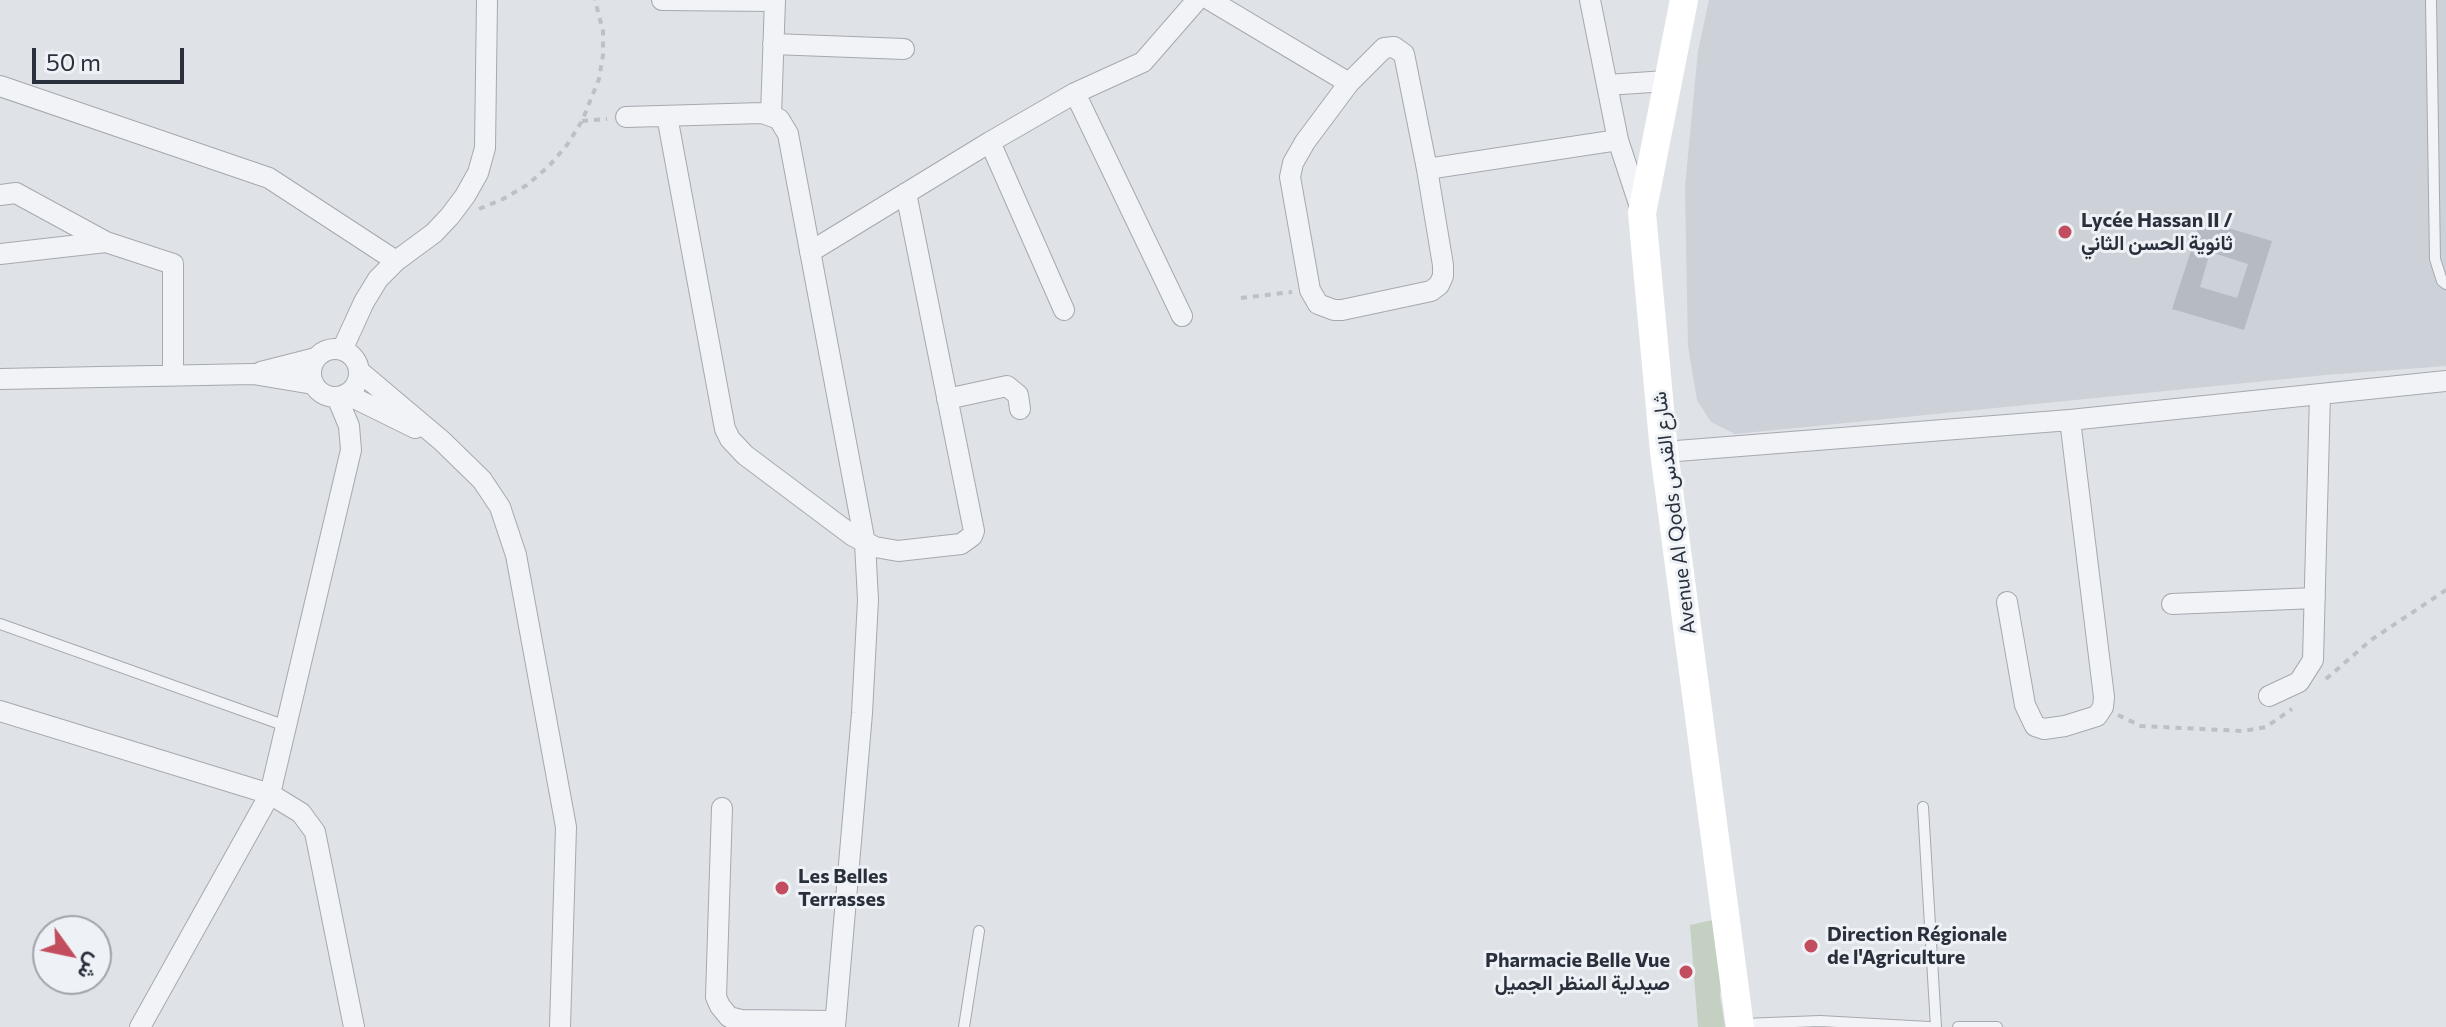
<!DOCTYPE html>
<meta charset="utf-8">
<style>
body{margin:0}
#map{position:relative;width:2446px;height:1027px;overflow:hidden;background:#dfe2e7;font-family:Commissioner,Vazirmatn,sans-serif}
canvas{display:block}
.north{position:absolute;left:32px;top:915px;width:80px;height:80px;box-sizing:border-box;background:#eef1f5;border:2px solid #9fa4ab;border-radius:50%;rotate:123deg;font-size:22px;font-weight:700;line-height:32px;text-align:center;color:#29303c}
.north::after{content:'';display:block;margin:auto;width:28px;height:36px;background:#c24d5e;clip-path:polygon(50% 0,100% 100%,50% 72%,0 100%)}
.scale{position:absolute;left:32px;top:48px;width:152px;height:36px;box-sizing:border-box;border:4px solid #29303c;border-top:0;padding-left:10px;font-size:24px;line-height:28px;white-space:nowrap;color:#29303c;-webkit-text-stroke:6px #eef1f5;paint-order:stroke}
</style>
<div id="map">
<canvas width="2446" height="1027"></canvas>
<div class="north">ش</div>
<div class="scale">50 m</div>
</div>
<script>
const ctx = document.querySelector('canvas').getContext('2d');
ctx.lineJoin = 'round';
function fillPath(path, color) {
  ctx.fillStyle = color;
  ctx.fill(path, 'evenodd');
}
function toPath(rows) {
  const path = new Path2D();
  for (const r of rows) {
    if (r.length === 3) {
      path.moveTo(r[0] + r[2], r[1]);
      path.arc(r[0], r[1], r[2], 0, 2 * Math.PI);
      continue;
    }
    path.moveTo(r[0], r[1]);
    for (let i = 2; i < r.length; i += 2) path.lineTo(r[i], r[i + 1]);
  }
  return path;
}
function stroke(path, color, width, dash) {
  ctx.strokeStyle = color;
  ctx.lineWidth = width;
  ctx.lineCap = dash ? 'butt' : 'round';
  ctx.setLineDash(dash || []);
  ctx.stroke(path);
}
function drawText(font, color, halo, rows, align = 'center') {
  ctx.font = font + ' Commissioner,Vazirmatn,sans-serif';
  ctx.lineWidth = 6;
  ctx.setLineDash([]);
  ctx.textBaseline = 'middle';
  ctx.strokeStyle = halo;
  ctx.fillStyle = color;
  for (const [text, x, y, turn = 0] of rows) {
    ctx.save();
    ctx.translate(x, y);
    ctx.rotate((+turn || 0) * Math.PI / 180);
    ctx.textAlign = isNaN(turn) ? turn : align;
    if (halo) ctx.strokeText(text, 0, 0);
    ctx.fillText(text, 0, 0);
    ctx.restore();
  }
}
fillPath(toPath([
 [1709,0,2446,0,2446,366,2325,375,1735,434,1711,422,1697,400,1688,346,1685,187,1698,51]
]), '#cdd1d8');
fillPath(toPath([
 [1726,917,1720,996,1725,1027,1698,1027,1690,925]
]), '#c4d0c1');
fillPath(toPath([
 [2201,220,2272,241,2244,330,2172,309],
 [2210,252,2248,264,2237,298,2200,287]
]), '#b6bbc3');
const lane = toPath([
 [2431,0,2435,259,2442,281,2446,284],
 [0,624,286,726],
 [1923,807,1936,1027],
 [1743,1024,1820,1021,1929,1027],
 [964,1027,979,931],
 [1958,1027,1997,1027]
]);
const street = toPath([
 [662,0,775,1],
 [1210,0,1349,83],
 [1590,0,1618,140,1641,210],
 [773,44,904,49],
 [1607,85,1666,81],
 [0,86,269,178,396,261],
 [1075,93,1182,316],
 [771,115,775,0],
 [667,116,725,429,730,439,745,455,853,536,875,547,898,551,961,544,972,536,974,531,906,193],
 [626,117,762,113,779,119,788,134,865,543,868,600,862,713,835,1027],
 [990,142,1064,310],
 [1427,169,1443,265,1443,276,1439,285,1431,291,1342,310,1334,310,1318,304,1310,290,1290,177,1293,163,1305,142,1349,83,1384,48,1394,47,1404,54,1427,169,1618,140],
 [0,195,16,193,106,242],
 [810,252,990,142,1075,93,1143,62,1197,0],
 [0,254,106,242,173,264,173,376],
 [335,373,24],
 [342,350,364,302,378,279,396,261,434,233,450,216,465,196,478,173,485,148,487,0],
 [359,371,442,441,482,480,500,507,516,555,566,827,560,1027],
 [261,372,316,358],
 [0,379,253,374,313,384],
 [346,394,415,428],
 [947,399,1007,386,1018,395,1020,409],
 [1664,452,2070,420,2446,381],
 [2007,602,2025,705,2035,726,2044,729,2065,726,2097,716,2103,707,2104,697,2070,420],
 [2172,604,2315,598],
 [2269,696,2299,682,2313,660,2320,394],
 [0,711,270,794,301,813,315,832,354,1027],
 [722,808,716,997,720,1006,729,1017,741,1020,835,1021],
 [140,1027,270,794,351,450,349,426,337,397]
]);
stroke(lane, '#a5a9b0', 12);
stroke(street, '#a5a9b0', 22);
stroke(toPath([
 [582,121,607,119],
 [479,209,503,199,527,185,549,166,567,145,582,121,599,79,603,55,603,31,595,0],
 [1241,298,1292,292],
 [2326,679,2371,640,2446,590],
 [2118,715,2141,726,2243,731,2266,727,2292,709]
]), '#bdc0c6', 4, [6, 6]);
stroke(lane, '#f1f3f6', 10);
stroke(street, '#f1f3f6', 20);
stroke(toPath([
 [1684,0,1642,213,1664,452,1740,1027]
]), '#fff', 28);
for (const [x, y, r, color] of [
 [2065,232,8,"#c24d5e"],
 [782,888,8,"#c24d5e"],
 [1811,946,8,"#c24d5e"],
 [1686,972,8,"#c24d5e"]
]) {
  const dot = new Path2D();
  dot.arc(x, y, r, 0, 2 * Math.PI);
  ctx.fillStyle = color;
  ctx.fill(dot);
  stroke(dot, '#eef1f5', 3);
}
drawText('bold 20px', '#29303c', '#eef1f5', [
 ["Lycée Hassan II /",2081,220],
 ["ثانوية الحسن الثاني",2081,243],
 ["Les Belles",798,876],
 ["Terrasses",798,899],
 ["Direction Régionale",1827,934],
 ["de l'Agriculture",1827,957],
 ["Pharmacie Belle Vue",1670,960,"right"],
 ["صيدلية المنظر الجميل",1670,983,"right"]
], 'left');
drawText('20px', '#29303c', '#eef1f5', [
 ["Avenue Al Qods شارع القدس",1674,513,-97]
]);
</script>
